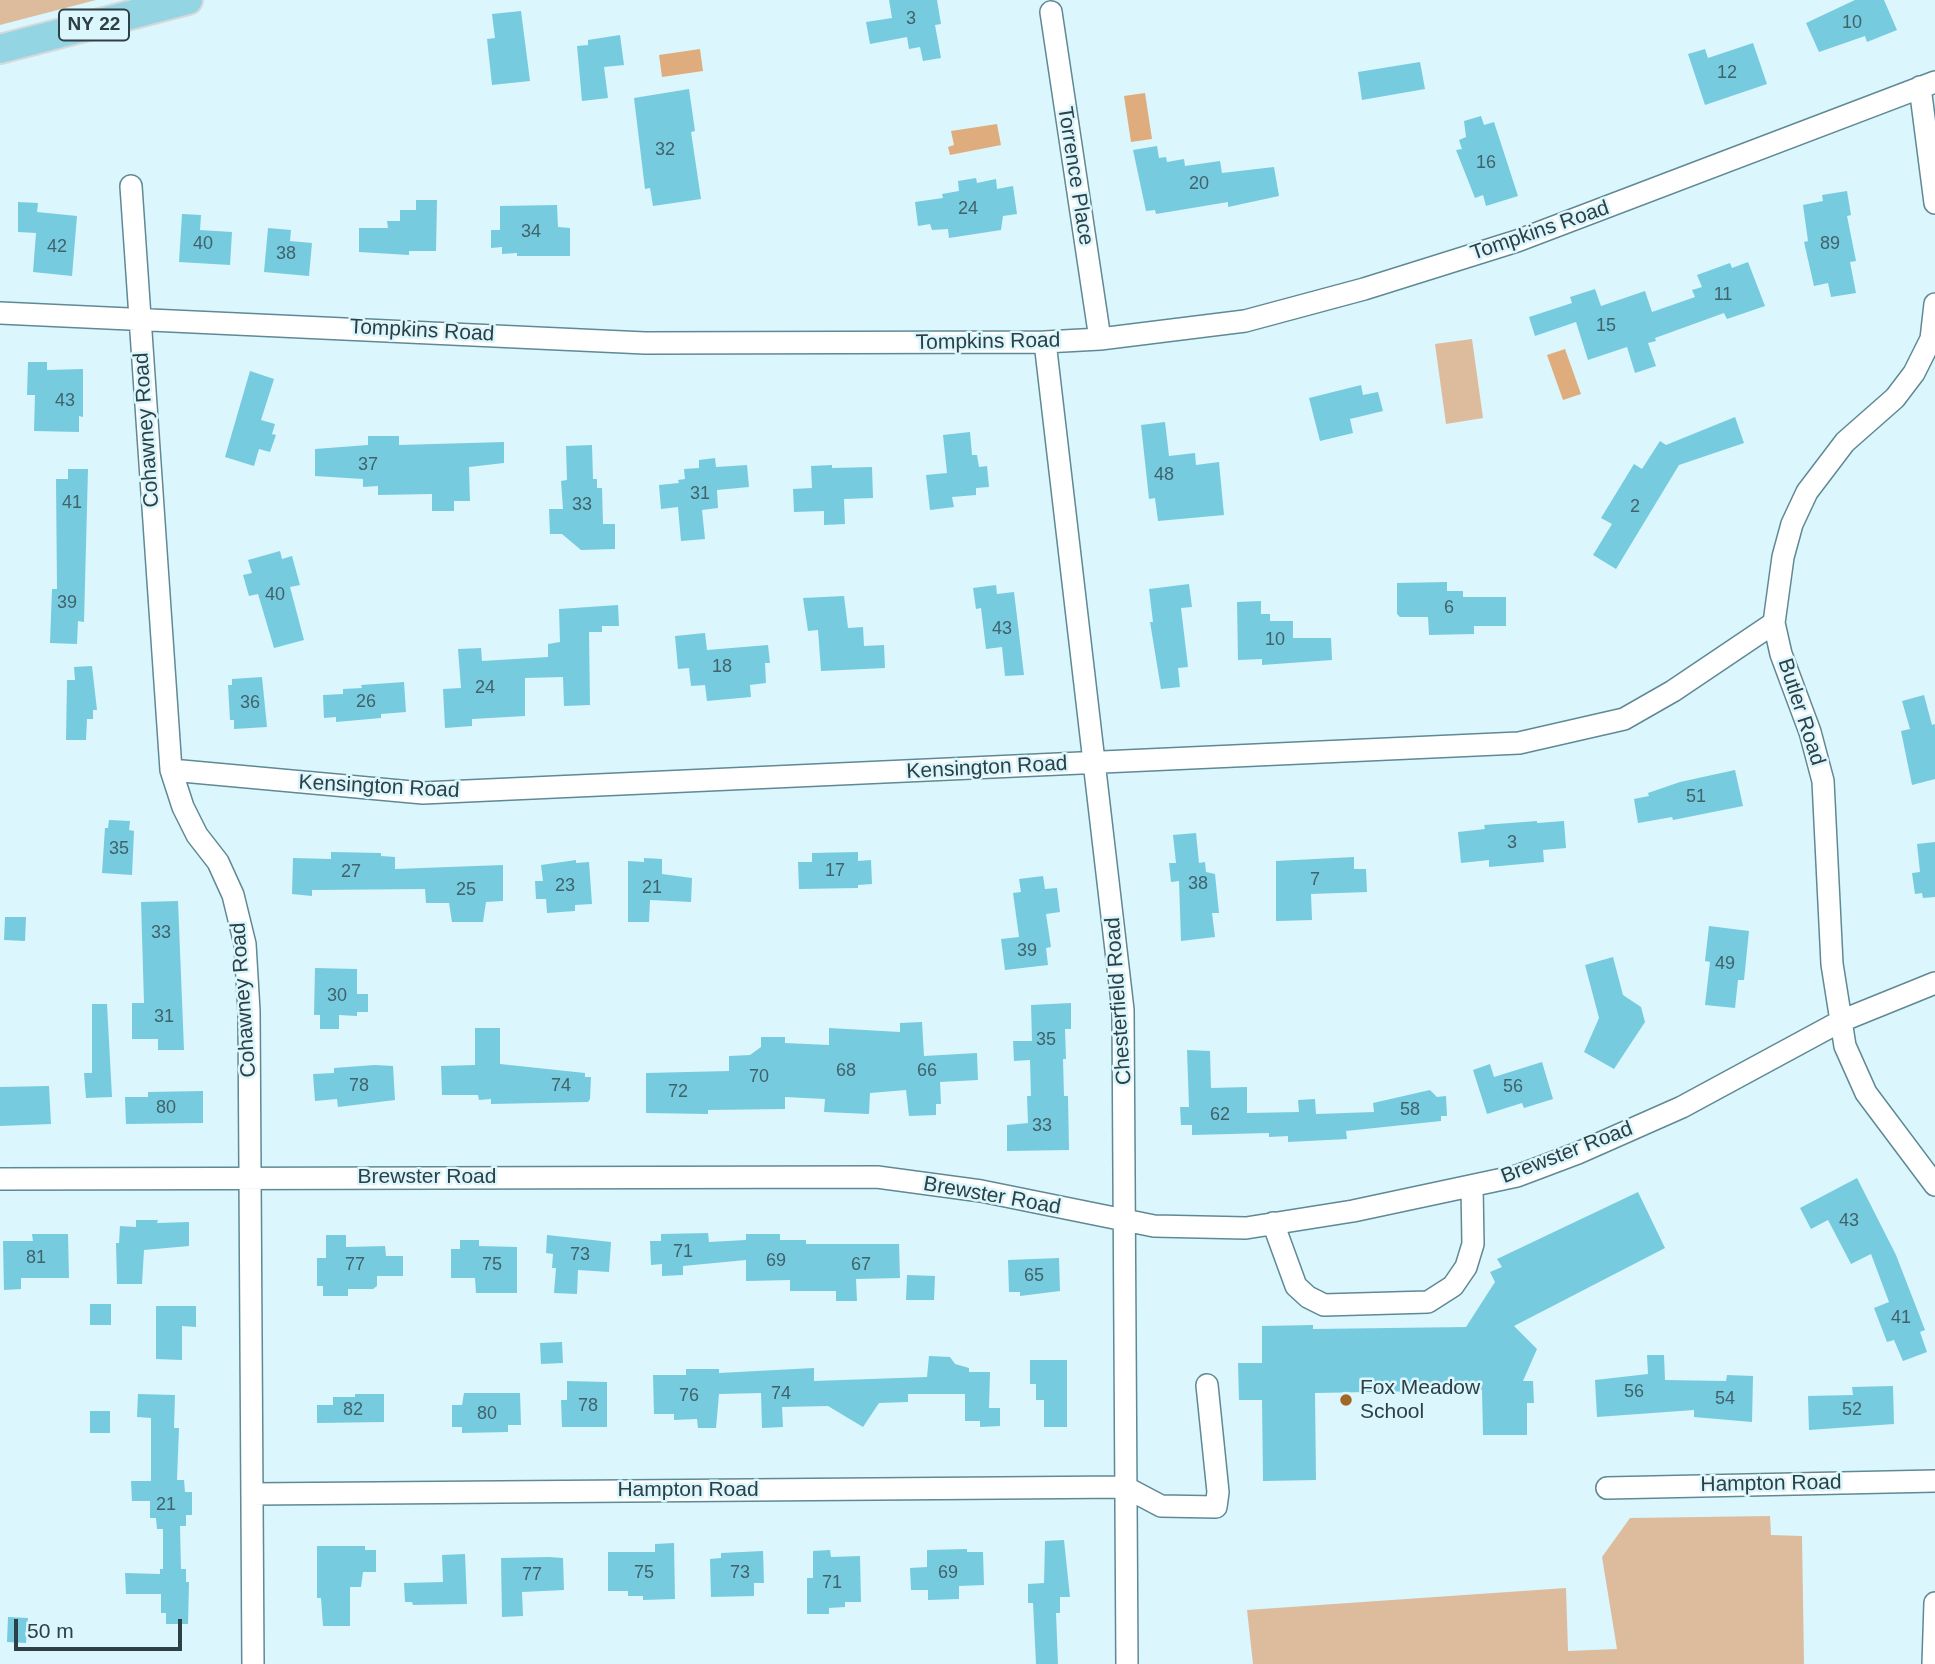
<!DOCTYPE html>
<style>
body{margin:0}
#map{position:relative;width:1935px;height:1664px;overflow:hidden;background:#dbf6fd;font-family:Helvetica,sans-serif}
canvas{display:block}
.scale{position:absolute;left:14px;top:1619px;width:168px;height:32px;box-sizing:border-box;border:4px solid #2d4045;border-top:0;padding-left:9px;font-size:21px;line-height:24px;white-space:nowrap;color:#2d4045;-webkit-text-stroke:5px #dbf6fd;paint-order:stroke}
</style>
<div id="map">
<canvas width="1935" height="1664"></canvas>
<div class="scale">50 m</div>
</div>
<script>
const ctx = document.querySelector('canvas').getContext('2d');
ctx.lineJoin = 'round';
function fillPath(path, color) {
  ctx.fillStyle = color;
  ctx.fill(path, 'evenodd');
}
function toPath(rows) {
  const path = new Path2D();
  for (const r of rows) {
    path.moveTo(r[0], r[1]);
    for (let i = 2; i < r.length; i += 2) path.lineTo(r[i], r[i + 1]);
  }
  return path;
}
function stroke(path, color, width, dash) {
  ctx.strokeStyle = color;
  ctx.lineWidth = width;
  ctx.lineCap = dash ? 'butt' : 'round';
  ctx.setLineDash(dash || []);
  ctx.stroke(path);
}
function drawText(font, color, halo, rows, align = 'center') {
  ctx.font = font + ' Helvetica,sans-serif';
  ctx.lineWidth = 5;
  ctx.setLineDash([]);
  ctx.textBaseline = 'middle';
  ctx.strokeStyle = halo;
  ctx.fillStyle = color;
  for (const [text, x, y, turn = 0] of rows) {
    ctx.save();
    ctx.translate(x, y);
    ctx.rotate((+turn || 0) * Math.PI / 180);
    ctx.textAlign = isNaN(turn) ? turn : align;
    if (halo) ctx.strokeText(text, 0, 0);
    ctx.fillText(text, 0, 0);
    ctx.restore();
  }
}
fillPath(toPath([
 [0,0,96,0,0,25],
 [1472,339,1483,418,1446,424,1435,344],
 [1770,1516,1771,1535,1802,1536,1804,1664,1253,1664,1247,1610,1566,1588,1568,1651,1617,1649,1602,1557,1630,1518]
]), '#ddbc9d');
fillPath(toPath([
 [700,49,703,71,662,77,659,55],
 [1145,93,1152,139,1131,142,1124,96],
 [997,124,1001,145,950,155,948,147,954,145,951,131],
 [1565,349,1581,394,1563,400,1547,355]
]), '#dfad7d');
fillPath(toPath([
 [889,0,937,0,941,24,935,25,941,58,923,61,920,47,909,49,907,37,870,44,866,22,892,18],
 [1855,0,1884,0,1897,30,1867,42,1865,36,1819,52,1806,23],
 [521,11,530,81,492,85,487,39,495,38,492,14],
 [620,35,624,65,604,67,608,98,582,101,577,46,588,45,588,40],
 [1753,43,1767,84,1705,105,1688,54,1705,49,1708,58],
 [1420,62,1425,89,1362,100,1358,72],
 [689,89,695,131,691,132,701,199,653,206,650,188,645,189,634,98],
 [1481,116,1484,125,1494,122,1518,196,1486,206,1483,195,1475,198,1456,150,1462,149,1459,140,1466,137,1464,121],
 [1157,146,1159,158,1166,157,1167,162,1184,159,1185,166,1220,161,1222,173,1274,167,1279,196,1228,207,1228,202,1156,214,1155,210,1146,211,1133,150],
 [976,178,977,183,996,179,997,189,1013,186,1017,214,1003,216,1001,230,949,238,948,229,932,230,930,224,918,226,915,202,943,198,942,194,959,191,958,181],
 [1847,191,1851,215,1847,216,1856,261,1850,262,1856,293,1831,297,1828,283,1814,286,1804,242,1808,241,1803,205,1823,201,1822,195],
 [416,200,437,200,436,251,409,251,409,255,359,252,359,228,388,228,387,221,400,221,400,210,416,210],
 [18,202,38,203,37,212,77,216,72,276,33,272,36,233,18,232],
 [557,205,558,227,570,228,570,256,517,256,517,253,502,254,502,247,491,248,491,230,500,230,500,206],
 [182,214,201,215,200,230,232,232,230,265,179,262],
 [268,228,291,230,290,241,312,243,309,276,264,272],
 [1748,262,1765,306,1727,319,1724,313,1655,338,1656,341,1648,343,1656,366,1635,373,1627,347,1588,360,1576,322,1535,336,1529,317,1572,303,1570,297,1595,289,1601,306,1645,291,1652,312,1695,297,1692,290,1702,287,1697,275,1730,263,1732,268],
 [28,362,47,362,47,370,83,369,83,417,79,416,79,432,34,431,35,395,27,395],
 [250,371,274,379,261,420,275,424,272,434,276,435,270,452,259,449,254,466,225,457],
 [1361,385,1363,395,1378,392,1383,411,1350,419,1353,433,1320,441,1309,398],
 [1735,417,1744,443,1679,465,1616,569,1593,555,1612,524,1601,518,1634,464,1642,469,1660,441,1666,445],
 [1165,422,1169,456,1195,453,1196,465,1219,462,1224,515,1158,521,1155,498,1149,499,1141,425],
 [970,432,972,455,977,455,979,467,987,466,989,487,976,488,976,495,952,497,954,507,930,510,926,475,947,473,943,435],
 [368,436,399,436,399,445,504,442,504,463,469,467,470,501,454,501,454,511,432,511,432,494,378,495,378,486,363,487,363,479,315,476,315,449,368,445],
 [592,445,593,479,597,479,597,488,602,488,603,524,615,524,615,549,581,550,562,534,550,534,549,509,563,509,561,481,567,480,566,446],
 [715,458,716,467,747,465,749,487,717,490,718,508,702,510,705,539,681,541,678,507,661,509,659,485,679,483,678,480,685,479,684,469,699,468,699,460],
 [832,465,832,468,872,467,873,498,844,499,845,524,824,525,824,511,794,512,793,489,812,488,811,466],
 [68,469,88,469,84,622,78,621,77,644,50,643,52,589,57,589,56,479,68,479],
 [280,551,282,559,292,556,300,585,290,587,304,640,274,648,258,594,249,596,243,575,252,573,248,560],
 [1447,582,1447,591,1463,591,1463,597,1506,597,1506,626,1474,626,1474,634,1429,635,1428,617,1400,617,1397,614,1397,583],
 [1189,584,1192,607,1181,608,1188,667,1178,668,1180,687,1161,689,1150,622,1153,622,1149,589],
 [996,585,997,594,1014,592,1024,675,1005,676,1002,647,986,649,981,608,976,609,973,588],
 [844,596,848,628,863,627,864,646,884,645,885,668,821,671,818,630,808,631,803,598],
 [1261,601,1261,614,1270,614,1270,621,1293,621,1293,638,1331,638,1332,660,1262,665,1262,659,1238,660,1237,602],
 [618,605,619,626,602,626,602,632,589,632,590,705,564,706,563,677,525,678,525,716,472,719,472,726,445,728,443,689,461,688,458,649,481,648,482,661,548,657,548,644,560,642,559,609],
 [705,633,707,650,768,645,770,663,765,663,766,683,750,685,751,697,707,701,705,685,691,686,689,668,678,669,675,636],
 [92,666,97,710,93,710,93,719,87,719,86,740,66,740,67,680,75,680,74,667],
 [262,677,267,727,234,729,234,720,230,720,228,685,232,685,232,679],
 [404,682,406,712,381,714,381,718,336,722,336,717,324,718,323,695,343,694,343,689,362,688,361,685],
 [1924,695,1932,725,1935,724,1935,779,1912,785,1901,731,1910,729,1902,701],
 [1735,770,1743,806,1673,820,1672,817,1638,823,1634,799,1649,796,1648,793,1680,782],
 [109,820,130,821,129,830,134,831,132,875,102,873,105,828,108,828],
 [1537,821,1537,823,1564,821,1566,848,1543,850,1544,862,1489,867,1489,860,1461,863,1458,832,1485,829,1484,825],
 [1196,833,1199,863,1205,862,1206,872,1215,874,1219,913,1212,913,1215,937,1181,941,1179,881,1171,882,1169,863,1176,863,1173,835],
 [1935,842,1935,897,1923,898,1922,893,1915,894,1912,873,1920,872,1917,844],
 [331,852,381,853,381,856,395,857,395,869,503,865,503,901,486,902,483,922,452,922,449,903,426,903,425,889,312,890,312,896,292,894,293,858,331,859],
 [858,852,858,861,871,860,872,884,858,885,858,888,799,889,798,862,812,862,812,853],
 [1354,857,1354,869,1366,869,1367,892,1311,894,1312,920,1276,921,1276,861],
 [644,858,662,859,662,874,692,878,691,902,650,900,649,922,628,922,628,861,644,862],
 [576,860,576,863,589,862,592,904,575,905,575,911,547,913,546,899,536,899,535,881,543,881,541,865],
 [1043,876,1045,889,1057,888,1060,912,1046,914,1051,947,1046,948,1048,965,1005,970,1001,939,1019,937,1013,893,1021,892,1019,879],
 [178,901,184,1050,158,1050,158,1039,132,1039,132,1003,144,1003,141,902],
 [5,917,26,917,25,941,4,940],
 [1709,926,1749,931,1744,980,1738,980,1735,1008,1705,1005,1710,962,1705,961],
 [1613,957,1623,995,1641,1007,1645,1022,1614,1069,1584,1052,1599,1018,1585,965],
 [315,968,357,969,357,994,368,994,368,1012,357,1012,357,1016,339,1015,339,1029,320,1029,320,1015,314,1015],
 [1071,1003,1071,1029,1065,1029,1066,1059,1063,1059,1064,1096,1068,1096,1069,1150,1007,1151,1007,1125,1028,1123,1027,1096,1031,1096,1030,1060,1014,1061,1013,1041,1032,1041,1031,1005],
 [92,1004,107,1004,112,1097,86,1098,84,1073,92,1073],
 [922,1022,924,1056,977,1053,978,1080,940,1082,941,1104,936,1104,936,1115,909,1116,906,1090,870,1093,869,1114,824,1112,825,1099,785,1097,785,1109,708,1110,708,1114,646,1113,646,1073,729,1071,729,1056,750,1055,761,1047,761,1037,785,1037,785,1043,829,1045,829,1028,900,1032,900,1023],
 [475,1028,500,1028,500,1064,585,1073,585,1077,591,1077,590,1099,588,1102,491,1104,491,1099,479,1100,478,1095,442,1095,441,1066,475,1065],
 [1187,1050,1210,1051,1211,1088,1247,1087,1247,1113,1299,1112,1298,1100,1315,1099,1316,1114,1374,1112,1373,1103,1430,1090,1437,1097,1446,1096,1447,1116,1441,1116,1441,1121,1346,1131,1347,1139,1288,1142,1288,1136,1269,1137,1269,1133,1192,1135,1192,1125,1181,1125,1180,1107,1189,1107],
 [1542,1062,1553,1099,1524,1108,1522,1103,1487,1114,1473,1070,1490,1064,1494,1077],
 [375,1065,393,1066,395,1100,338,1107,337,1099,315,1101,313,1074,334,1073,334,1068],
 [49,1086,51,1124,0,1126,0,1087],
 [203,1091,203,1123,126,1124,125,1097,148,1097,148,1092],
 [1857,1178,1896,1255,1925,1330,1920,1332,1927,1352,1903,1361,1894,1340,1887,1342,1874,1308,1889,1302,1871,1254,1851,1264,1828,1220,1811,1229,1800,1208],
 [1638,1192,1665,1248,1514,1326,1537,1349,1523,1381,1533,1381,1534,1403,1527,1403,1527,1435,1483,1435,1482,1390,1315,1393,1316,1480,1263,1481,1262,1400,1239,1400,1238,1363,1262,1363,1262,1326,1313,1325,1313,1329,1466,1327,1495,1282,1490,1272,1502,1267,1497,1259],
 [136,1220,158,1220,157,1223,189,1222,189,1246,144,1250,142,1284,117,1284,116,1243,119,1243,120,1226,136,1227],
 [708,1233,709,1242,746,1240,746,1234,780,1234,780,1240,806,1240,806,1244,899,1244,900,1278,856,1279,857,1301,836,1301,836,1291,790,1291,790,1280,746,1281,746,1260,683,1266,683,1275,662,1276,662,1264,651,1265,650,1241,661,1241,661,1234],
 [32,1234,68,1234,69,1278,21,1278,21,1289,4,1290,3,1241,33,1241],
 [326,1235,346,1235,346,1247,385,1246,386,1256,403,1256,403,1276,377,1276,377,1286,373,1289,348,1289,348,1296,323,1296,323,1286,317,1286,317,1258,326,1258],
 [547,1235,611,1242,609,1272,578,1270,577,1294,554,1293,556,1268,552,1268,553,1254,546,1253],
 [460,1240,479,1240,479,1246,517,1247,517,1293,476,1293,475,1278,451,1278,451,1249,460,1249],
 [1059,1258,1060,1291,1020,1296,1020,1292,1009,1292,1008,1260],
 [907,1275,935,1276,934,1300,906,1300],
 [90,1304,111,1304,111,1325,90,1325],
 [156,1306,196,1306,196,1327,182,1326,182,1360,156,1359],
 [562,1342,563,1363,541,1364,540,1343],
 [1647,1355,1664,1355,1665,1380,1726,1381,1727,1375,1753,1376,1752,1422,1694,1417,1694,1410,1597,1417,1595,1380,1648,1374],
 [929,1356,950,1357,955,1364,969,1368,969,1372,990,1372,989,1408,1000,1408,1000,1426,980,1427,980,1421,965,1421,965,1394,908,1394,908,1402,879,1403,863,1427,828,1406,782,1407,783,1427,762,1428,761,1393,719,1394,716,1428,698,1428,697,1419,674,1420,674,1414,654,1414,653,1375,686,1375,686,1369,719,1369,719,1373,814,1368,814,1381,927,1377],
 [1030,1360,1067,1360,1067,1427,1044,1427,1044,1400,1036,1400,1036,1384,1030,1384],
 [567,1381,607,1382,607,1427,562,1427,561,1400,567,1400],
 [1893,1386,1894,1424,1809,1430,1808,1396,1853,1395,1852,1387],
 [464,1393,520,1393,521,1425,508,1425,508,1432,462,1433,462,1427,452,1427,452,1405,462,1405],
 [138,1394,175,1395,174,1428,179,1428,177,1480,184,1480,185,1492,192,1492,192,1515,186,1515,186,1526,180,1526,181,1569,186,1569,186,1582,189,1582,188,1624,166,1624,166,1613,161,1613,161,1594,126,1594,125,1573,160,1574,160,1569,163,1569,163,1529,157,1529,156,1518,150,1518,150,1501,132,1501,131,1481,151,1481,151,1418,137,1417],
 [355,1394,384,1394,384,1422,317,1423,317,1405,333,1405,333,1397,355,1397],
 [90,1411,110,1411,110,1433,90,1433],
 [1064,1540,1070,1597,1060,1597,1060,1613,1056,1613,1058,1664,1036,1664,1033,1603,1028,1603,1028,1584,1044,1583,1045,1541],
 [674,1543,675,1599,643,1600,643,1596,628,1596,628,1591,608,1591,608,1552,655,1552,655,1544],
 [317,1546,365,1546,365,1550,376,1550,376,1572,363,1572,361,1587,350,1587,350,1626,323,1626,321,1598,317,1598],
 [967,1549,967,1552,983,1552,984,1585,959,1586,959,1599,928,1600,928,1590,911,1590,910,1568,927,1567,927,1550],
 [830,1550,831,1557,860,1556,861,1602,845,1602,845,1607,829,1608,829,1614,807,1614,807,1578,813,1578,813,1551],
 [763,1551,764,1583,754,1583,754,1596,711,1597,710,1559,721,1558,721,1553],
 [465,1554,467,1604,413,1605,412,1602,405,1602,404,1583,443,1582,442,1555],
 [549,1557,563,1558,564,1590,522,1592,523,1616,502,1617,501,1558],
 [8,1617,28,1618,26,1643,7,1642]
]), '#77cbdf');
const minor = toPath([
 [1051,12,1100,339],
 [1920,87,1935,203],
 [131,186,171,770,183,807,197,835,218,862,233,895,245,944,249,1011,253,1664],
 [1935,304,1931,339,1914,373,1895,398,1845,442,1807,492,1792,524,1783,557,1774,623,1781,654,1810,732,1823,781,1832,964,1845,1046,1866,1093,1935,1185],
 [0,313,645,343,1045,342,1100,339,1245,321,1364,289,1517,241,1935,82],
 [1045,342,1123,1010,1127,1664],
 [171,770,423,793,1519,743,1624,719,1673,691,1774,623],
 [0,1179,877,1177,981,1191,1154,1226,1246,1228,1353,1211,1517,1176,1578,1153,1682,1107,1841,1021,1935,983],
 [1273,1223,1296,1286,1308,1297,1324,1305,1428,1302,1453,1286,1466,1267,1473,1244,1472,1186],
 [1607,1488,1935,1481],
 [252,1494,1125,1487,1161,1506,1216,1507,1218,1492,1207,1385],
 [1933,1664,1935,1603]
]);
const major = toPath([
 [0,49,188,0]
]);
stroke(minor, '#5f8994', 24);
stroke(major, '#d5d9da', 32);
stroke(minor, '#fff', 21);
stroke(major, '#94d5e3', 28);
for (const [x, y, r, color] of [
 [1346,1400,7,"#a26727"]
]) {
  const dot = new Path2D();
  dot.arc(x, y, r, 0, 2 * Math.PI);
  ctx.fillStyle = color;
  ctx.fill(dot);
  stroke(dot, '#dbf6fd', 2.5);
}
drawText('18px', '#40636c', null, [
 ["3",911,19],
 ["10",1852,23],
 ["12",1727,73],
 ["32",665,150],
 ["16",1486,163],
 ["20",1199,184],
 ["24",968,209],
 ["34",531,232],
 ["40",203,244],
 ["89",1830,244],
 ["42",57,247],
 ["38",286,254],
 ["11",1723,295],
 ["15",1606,326],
 ["43",65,401],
 ["37",368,465],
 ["48",1164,475],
 ["31",700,494],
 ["41",72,503],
 ["33",582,505],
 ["2",1635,507],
 ["40",275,595],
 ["39",67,603],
 ["6",1449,608],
 ["43",1002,629],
 ["10",1275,640],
 ["18",722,667],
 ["24",485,688],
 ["26",366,702],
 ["36",250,703],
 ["51",1696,797],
 ["3",1512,843],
 ["35",119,849],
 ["17",835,871],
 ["27",351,872],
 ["7",1315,880],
 ["38",1198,884],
 ["23",565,886],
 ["21",652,888],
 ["25",466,890],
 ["33",161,933],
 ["39",1027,951],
 ["49",1725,964],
 ["30",337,996],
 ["31",164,1017],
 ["35",1046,1040],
 ["68",846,1071],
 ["66",927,1071],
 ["70",759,1077],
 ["78",359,1086],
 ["74",561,1086],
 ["56",1513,1087],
 ["72",678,1092],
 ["80",166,1108],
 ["58",1410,1110],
 ["62",1220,1115],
 ["33",1042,1126],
 ["43",1849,1221],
 ["71",683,1252],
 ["73",580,1255],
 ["81",36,1258],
 ["69",776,1261],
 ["77",355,1265],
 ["75",492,1265],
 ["67",861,1265],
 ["65",1034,1276],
 ["41",1901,1318],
 ["56",1634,1392],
 ["74",781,1394],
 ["76",689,1396],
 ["54",1725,1399],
 ["78",588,1406],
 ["82",353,1410],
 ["52",1852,1410],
 ["80",487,1414],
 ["21",166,1505],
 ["75",644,1573],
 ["73",740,1573],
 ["69",948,1573],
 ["77",532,1575],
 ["71",832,1583]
]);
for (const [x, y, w] of [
 [94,25,70]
]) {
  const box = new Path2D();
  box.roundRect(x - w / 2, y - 15.5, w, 31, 5);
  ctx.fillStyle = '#dbf6fd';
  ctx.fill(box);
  stroke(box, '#2d4045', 2);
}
drawText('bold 19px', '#2d4045', null, [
 ["NY 22",94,25]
]);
drawText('21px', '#2d4045', '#dbf6fd', [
 ["Torrence Place",1075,176,81],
 ["Tompkins Road",1540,231,-19],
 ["Tompkins Road",422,331,3],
 ["Tompkins Road",988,342,-1],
 ["Cohawney Road",147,430,-94],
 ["Butler Road",1801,712,72],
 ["Kensington Road",987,768,-3],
 ["Kensington Road",379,787,3],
 ["Cohawney Road",244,1000,-94],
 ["Chesterfield Road",1119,1001,-94],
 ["Brewster Road",1567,1153,-21],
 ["Brewster Road",427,1177],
 ["Brewster Road",992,1196,10],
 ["Hampton Road",1771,1484,-1],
 ["Hampton Road",688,1490]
]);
drawText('21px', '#2d4045', '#dbf6fd', [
 ["Fox Meadow",1360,1388],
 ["School",1360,1412]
], 'left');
</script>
